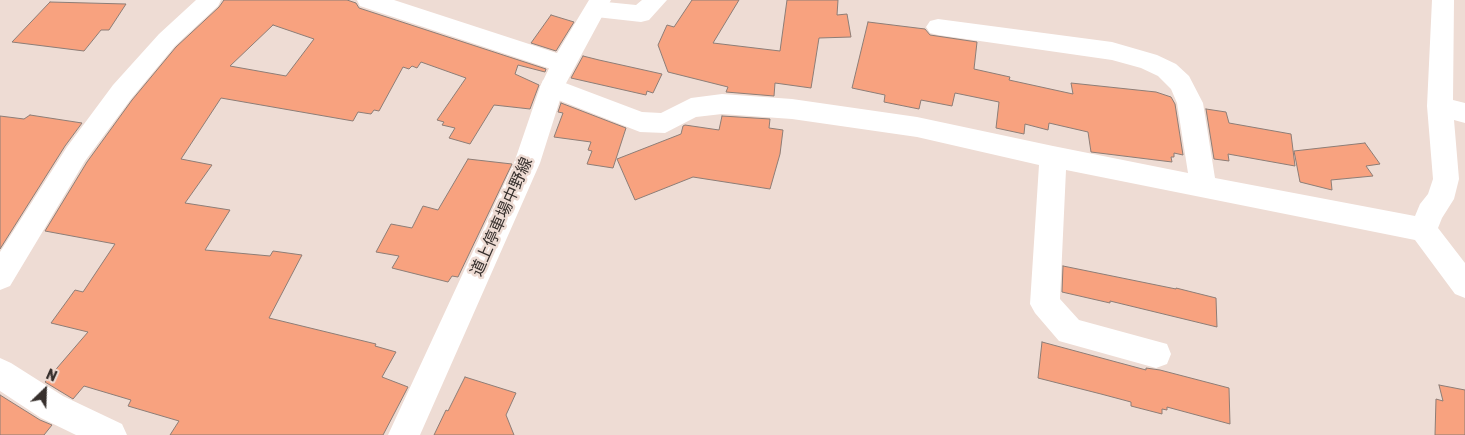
<!DOCTYPE html>
<meta charset="utf-8">
<style>
body{margin:0}
#map{position:relative;width:1465px;height:435px;overflow:hidden;background:#eedcd4;font-family:Rubik,sans-serif}
canvas{display:block}
.north{position:absolute;left:20px;top:365px;width:50px;height:50px;-webkit-text-stroke:4px #eedcd4;paint-order:stroke;rotate:24deg;font-size:14px;font-weight:700;line-height:20px;text-align:center;color:#37302d}
.north::after{content:'';display:block;margin:auto;width:18px;height:22px;background:#37302d;clip-path:polygon(50% 0,100% 100%,50% 72%,0 100%)}
</style>
<div id="map">
<canvas width="1465" height="435"></canvas>
<div class="north">N</div>
</div>
<script>
const ctx = document.querySelector('canvas').getContext('2d');
ctx.lineJoin = 'round';
function fillPath(path, color) {
  ctx.fillStyle = color;
  ctx.fill(path, 'evenodd');
}
function toPath(rows) {
  const path = new Path2D();
  for (const r of rows) {
    path.moveTo(r[0], r[1]);
    for (let i = 2; i < r.length; i += 2) path.lineTo(r[i], r[i + 1]);
  }
  return path;
}
function stroke(path, color, width, dash) {
  ctx.strokeStyle = color;
  ctx.lineWidth = width;
  ctx.lineCap = dash ? 'butt' : 'round';
  ctx.setLineDash(dash || []);
  ctx.stroke(path);
}
function drawText(font, color, halo, rows, align = 'center') {
  ctx.font = font + ' Rubik,"Noto Sans JP",sans-serif';
  ctx.lineWidth = 5;
  ctx.setLineDash([]);
  ctx.textBaseline = 'middle';
  ctx.strokeStyle = halo;
  ctx.fillStyle = color;
  for (const [text, x, y, turn = 0] of rows) {
    ctx.save();
    ctx.translate(x, y);
    ctx.rotate((+turn || 0) * Math.PI / 180);
    ctx.textAlign = isNaN(turn) ? turn : align;
    if (halo) ctx.strokeText(text, 0, 0);
    ctx.fillText(text, 0, 0);
    ctx.restore();
  }
}
const building = toPath([
 [224,0,347,0,356,3,359,8,546,69,545,72,518,65,515,74,539,85,530,109,494,105,470,144,449,138,455,128,442,125,444,122,437,120,466,78,421,62,417,68,412,66,409,69,403,67,379,111,374,110,371,114,358,112,353,121,221,98,181,159,212,165,185,203,230,210,205,250,270,256,273,251,302,255,269,318,376,344,375,346,396,352,382,377,408,387,383,435,170,435,179,421,128,406,131,400,84,386,73,399,45,382,88,332,51,323,75,290,83,292,115,244,45,231,87,162,132,100,176,47,219,7,224,0],
 [273,25,314,39,286,76,230,66,273,25],
 [692,0,739,0,713,43,780,51,787,0,838,0,837,15,847,14,851,37,819,38,811,88,775,83,774,96,726,92,728,87,668,72,658,45,667,25,674,27,692,0],
 [50,2,126,4,109,30,101,30,84,51,12,42,50,2],
 [551,15,574,22,556,51,531,43,551,15],
 [868,22,925,29,930,35,977,42,974,69,1010,77,1009,80,1073,94,1071,83,1156,92,1171,97,1175,104,1183,155,1174,153,1174,157,1171,157,1172,162,1091,152,1088,132,1049,123,1048,130,1025,124,1024,134,996,128,999,102,955,93,952,106,921,100,919,109,884,102,885,95,852,88,868,22],
 [583,56,599,60,662,74,653,93,647,91,646,95,571,78,583,56],
 [561,103,626,128,613,168,587,164,592,151,588,150,591,142,554,137,563,113,558,112,561,103],
 [1206,109,1226,112,1229,123,1291,134,1295,166,1228,154,1229,161,1214,159,1206,109],
 [30,115,82,123,65,146,0,249,0,116,24,119,30,115],
 [722,116,770,119,769,128,783,130,780,154,770,189,693,177,635,200,617,159,681,134,683,126,685,125,719,130,722,116],
 [1365,143,1380,164,1366,166,1373,176,1331,180,1332,190,1300,182,1294,151,1365,143],
 [468,159,512,164,458,277,452,276,448,282,392,268,399,256,376,252,391,224,412,228,423,206,438,210,468,159],
 [1063,266,1176,289,1176,288,1216,298,1217,327,1110,301,1110,303,1062,292,1063,266],
 [1042,342,1146,370,1146,368,1160,370,1229,388,1230,424,1167,407,1167,410,1162,409,1162,414,1131,406,1131,402,1101,394,1038,378,1042,342],
 [465,377,516,393,506,415,514,435,434,435,446,410,448,411,465,377],
 [1439,385,1465,390,1465,435,1435,435,1436,399,1443,401,1439,385],
 [0,395,40,420,52,425,44,435,0,435,0,395]
]);
fillPath(building, '#f8a27f');
stroke(building, '#8d7d76', 1);
fillPath(toPath([
 [196,0,221,0,218,6,175,46,131,99,85,161,10,286,0,290,0,252,67,147,113,85,159,34,196,0],
 [357,0,394,0,572,58,575,64,572,70,563,73,360,6,357,0],
 [642,0,667,0,649,20,641,22,596,17,588,15,585,9,588,3,596,1,636,5,642,0],
 [1432,0,1454,0,1453,100,1465,103,1465,123,1454,120,1459,179,1454,199,1442,218,1438,228,1465,263,1465,298,1455,294,1415,240,1066,170,1060,299,1079,320,1167,344,1171,354,1167,364,1156,368,1059,341,1035,313,1030,304,1039,165,917,137,792,119,722,114,696,117,665,133,640,132,543,94,540,87,543,80,552,78,642,112,661,113,691,98,722,94,792,99,917,117,1053,146,1188,173,1177,103,1171,89,1158,76,1141,68,1112,60,938,35,930,33,926,27,930,21,938,19,1112,42,1157,55,1176,64,1189,76,1203,103,1215,178,1415,216,1420,204,1428,194,1433,179,1427,106,1432,0],
 [0,358,11,363,63,396,122,424,127,435,76,435,41,418,0,391,0,358]
]), '#fff');
fillPath(toPath([
 [589,0,611,0,564,87,540,163,420,435,388,435,514,163,540,87,554,58,589,0]
]), '#fff');
drawText('16px', '#37302d', '#eedcd4', [
 ["道上停車場中野線",502,217,-66]
]);
</script>
